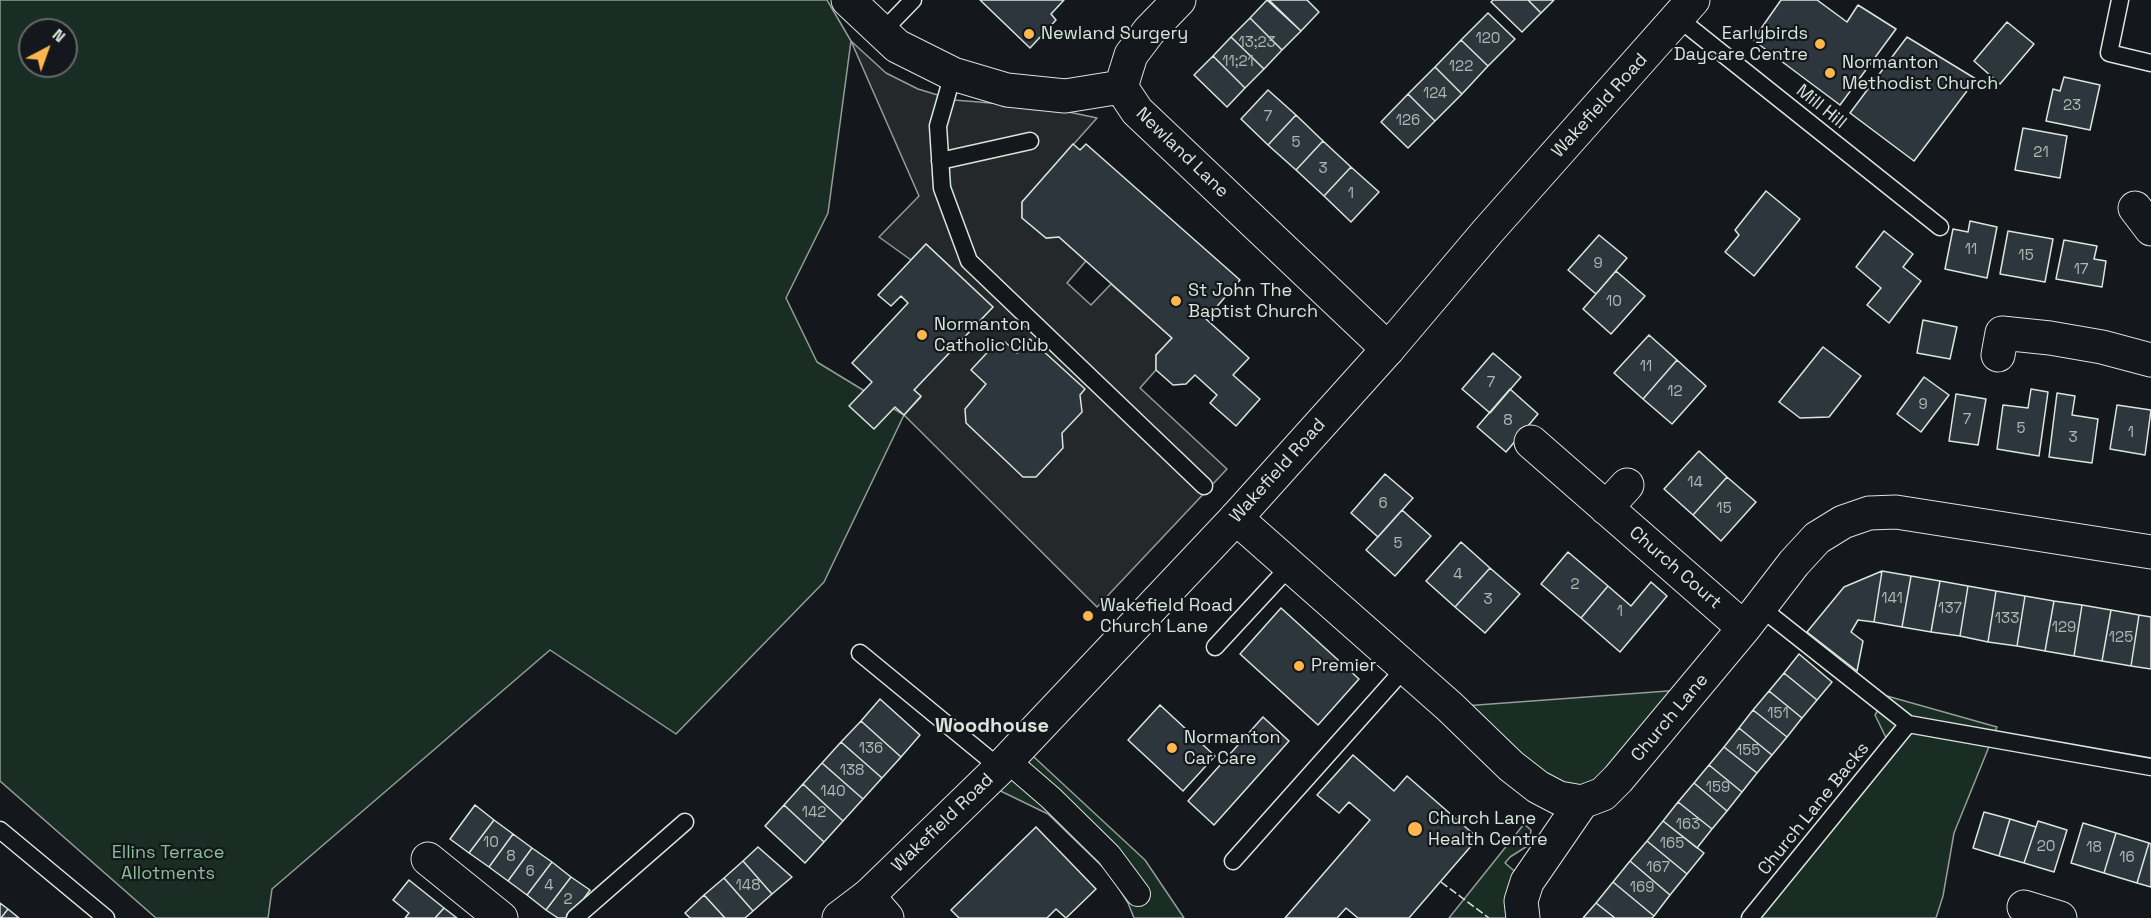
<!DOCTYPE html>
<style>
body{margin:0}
#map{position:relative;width:2151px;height:918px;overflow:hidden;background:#14181c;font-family:"Space Grotesk",sans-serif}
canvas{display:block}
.north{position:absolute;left:18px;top:18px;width:60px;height:60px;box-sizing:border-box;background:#14181c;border:2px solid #626a69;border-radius:50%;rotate:41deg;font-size:16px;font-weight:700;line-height:24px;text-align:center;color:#d8e6dc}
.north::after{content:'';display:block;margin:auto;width:21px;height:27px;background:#ffb74d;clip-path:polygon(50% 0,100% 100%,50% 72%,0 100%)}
</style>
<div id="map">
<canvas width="2151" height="918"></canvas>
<div class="north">N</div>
</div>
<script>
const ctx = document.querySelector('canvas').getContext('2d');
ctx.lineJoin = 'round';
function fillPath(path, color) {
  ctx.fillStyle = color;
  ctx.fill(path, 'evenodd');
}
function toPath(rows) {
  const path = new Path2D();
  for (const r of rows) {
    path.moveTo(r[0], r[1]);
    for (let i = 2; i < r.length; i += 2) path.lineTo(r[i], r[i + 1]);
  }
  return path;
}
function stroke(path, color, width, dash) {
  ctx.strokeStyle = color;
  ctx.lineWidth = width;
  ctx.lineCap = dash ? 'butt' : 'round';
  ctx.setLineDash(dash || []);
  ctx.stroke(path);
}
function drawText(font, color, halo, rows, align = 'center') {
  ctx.font = font + ' "Space Grotesk",sans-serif';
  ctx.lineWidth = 4.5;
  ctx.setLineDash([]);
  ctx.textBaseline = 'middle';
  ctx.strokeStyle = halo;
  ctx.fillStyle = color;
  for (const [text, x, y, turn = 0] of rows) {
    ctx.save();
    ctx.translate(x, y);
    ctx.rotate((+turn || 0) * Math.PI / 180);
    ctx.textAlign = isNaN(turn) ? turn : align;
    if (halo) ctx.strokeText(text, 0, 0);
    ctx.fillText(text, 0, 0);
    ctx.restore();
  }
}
const green = toPath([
 [0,0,827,0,851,41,828,213,786,298,817,362,904,415,824,582,676,734,550,650,272,889,268,918,156,918,0,781,0,0],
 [30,30,66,30,66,66,30,66,30,30],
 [1695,689,1582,802,1450,707,1695,689],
 [1887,696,1997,727,1954,833,1943,896,1936,918,1750,918,1890,746,1875,715,1887,696],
 [1021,745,1145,860,1184,918,1134,918,1128,903,1110,874,1048,814,984,783,1021,745],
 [1524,824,1531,830,1529,845,1510,857,1505,863,1527,882,1523,918,1449,918,1524,824]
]);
fillPath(green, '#1a2d24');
stroke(green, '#939e99', 1.5);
const parking = toPath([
 [851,41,886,73,918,89,954,100,1027,106,1064,111,1097,118,1022,202,1022,218,1046,238,1059,237,1086,261,1067,283,1091,305,1111,284,1172,338,1156,355,1156,370,1140,388,1227,469,1097,607,904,415,921,397,914,390,993,307,926,244,911,260,879,237,919,196,851,41]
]);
fillPath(parking, '#24282b');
stroke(parking, '#939e99', 1.5);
const building = toPath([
 [980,0,1064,0,1051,14,1056,20,1030,48,980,0],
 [1267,0,1301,31,1282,50,1250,18,1267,0],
 [1269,0,1307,0,1319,12,1301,31,1269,0],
 [1493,0,1528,0,1541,13,1522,32,1491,2,1493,0],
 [1528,0,1554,0,1541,13,1528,0],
 [1781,0,1817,0,1847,22,1858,5,1896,29,1840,105,1753,40,1781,0],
 [1488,13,1515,39,1488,66,1461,40,1488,13],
 [1250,18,1282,50,1264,69,1231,37,1250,18],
 [2007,22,2034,44,2000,84,1974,61,2007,22],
 [1231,37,1264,69,1245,88,1213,56,1231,37],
 [1907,37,1976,79,1914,161,1850,113,1907,37],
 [1461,40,1488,66,1462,94,1435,67,1461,40],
 [1213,56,1245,88,1227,107,1194,75,1213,56],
 [1435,67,1462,94,1435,121,1408,94,1435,67],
 [2064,77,2100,85,2090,130,2046,121,2053,89,2060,91,2064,77],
 [1268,90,1296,115,1268,145,1241,119,1268,90],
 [1408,94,1435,121,1408,148,1381,122,1408,94],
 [1296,115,1323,141,1296,170,1268,145,1296,115],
 [2023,128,2067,136,2060,178,2015,170,2023,128],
 [1323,141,1351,167,1324,196,1296,170,1323,141],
 [1073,144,1080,150,1086,144,1240,280,1206,319,1249,358,1233,375,1260,399,1236,426,1210,403,1217,395,1195,375,1186,384,1173,385,1156,370,1156,355,1172,338,1059,237,1046,238,1022,218,1022,202,1073,144],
 [1351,167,1379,192,1351,222,1324,196,1351,167],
 [1766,191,1800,219,1754,276,1725,252,1739,235,1735,230,1766,191],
 [1970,221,1997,227,1987,278,1945,269,1953,229,1968,232,1970,221],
 [1884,231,1913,254,1903,267,1921,281,1889,323,1867,305,1881,288,1856,267,1884,231],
 [2008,231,2053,239,2045,282,2000,274,2008,231],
 [1599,235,1627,258,1596,294,1568,270,1599,235],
 [2064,240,2097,246,2094,259,2106,261,2102,287,2056,279,2064,240],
 [926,244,993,307,914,390,921,396,904,415,895,407,874,429,849,406,872,382,852,363,908,303,901,296,891,306,878,295,926,244],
 [1616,271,1645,296,1611,334,1583,309,1616,271],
 [1923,320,1957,327,1950,359,1917,353,1923,320],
 [1649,335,1677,360,1643,399,1614,373,1649,335],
 [1030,339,1085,389,1080,395,1082,412,1062,433,1063,448,1036,477,1023,477,966,423,965,409,986,384,971,370,996,343,1005,342,1017,353,1030,339],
 [1823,347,1861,376,1829,417,1800,418,1779,402,1823,347],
 [1493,353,1521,377,1490,413,1462,389,1493,353],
 [1677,360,1706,386,1672,424,1643,399,1677,360],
 [1924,377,1949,395,1921,432,1897,414,1924,377],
 [1510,389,1538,414,1506,452,1477,427,1510,389],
 [2031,389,2048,392,2039,456,1997,449,2003,405,2028,408,2031,389],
 [2057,393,2075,396,2072,415,2098,419,2092,463,2049,457,2057,393],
 [1956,394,1986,399,1978,445,1949,441,1956,394],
 [2117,405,2151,410,2145,455,2110,449,2117,405],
 [1699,451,1727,477,1693,515,1664,489,1699,451],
 [1385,474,1413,498,1378,537,1351,513,1385,474],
 [1727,477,1756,502,1721,541,1693,515,1727,477],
 [1402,510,1431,536,1395,576,1366,550,1402,510],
 [1461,542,1490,568,1455,607,1426,581,1461,542],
 [1568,552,1608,586,1581,618,1541,584,1568,552],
 [1490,568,1520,594,1485,633,1455,607,1490,568],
 [1882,571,1911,576,1902,627,1874,622,1882,571],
 [1882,571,1874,622,1858,620,1851,632,1863,641,1857,671,1807,632,1844,587,1882,571],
 [1911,576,1940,581,1931,632,1902,627,1911,576],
 [1940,581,1968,586,1960,636,1931,632,1940,581],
 [1651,582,1667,596,1620,652,1581,618,1608,586,1631,606,1651,582],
 [1968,586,1996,591,1988,642,1960,636,1968,586],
 [1996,591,2025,596,2017,646,1988,642,1996,591],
 [2025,596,2054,601,2045,651,2017,646,2025,596],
 [2054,601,2082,605,2074,656,2045,651,2054,601],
 [2082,605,2111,610,2102,661,2074,656,2082,605],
 [1281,608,1359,679,1318,725,1240,654,1281,608],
 [2111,610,2139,615,2131,666,2102,661,2111,610],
 [2139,615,2151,617,2151,669,2131,666,2139,615],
 [1799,654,1832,682,1817,700,1784,673,1799,654],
 [1784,673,1817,700,1802,718,1769,691,1784,673],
 [1769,691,1802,718,1787,737,1753,710,1769,691],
 [880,699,920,735,901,757,861,721,880,699],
 [1160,705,1215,756,1183,791,1128,740,1160,705],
 [1753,710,1787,737,1772,755,1739,728,1753,710],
 [1263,717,1289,741,1214,825,1188,801,1263,717],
 [861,721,901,757,882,778,841,742,861,721],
 [1739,728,1772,755,1757,773,1724,747,1739,728],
 [841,742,882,778,863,799,822,763,841,742],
 [1724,747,1757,773,1742,792,1709,765,1724,747],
 [1353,755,1394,791,1407,776,1478,838,1409,918,1358,918,1346,908,1337,918,1285,918,1370,820,1349,802,1339,813,1317,795,1353,755],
 [822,763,863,799,843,821,803,784,822,763],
 [1709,765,1742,792,1727,811,1694,783,1709,765],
 [1694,783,1727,811,1712,829,1678,802,1694,783],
 [803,784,843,821,824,842,784,805,803,784],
 [1678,802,1712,829,1697,848,1663,821,1678,802],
 [475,805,494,820,469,853,450,839,475,805],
 [784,805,824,842,805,863,765,826,784,805],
 [1984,812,2010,819,1999,856,1973,848,1984,812],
 [2010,819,2036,827,2024,863,1999,856,2010,819],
 [494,820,513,834,489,867,469,853,494,820],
 [1663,821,1704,853,1687,874,1647,841,1663,821],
 [2038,821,2067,830,2054,872,2024,863,2038,821],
 [2083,823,2116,833,2104,873,2071,863,2083,823],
 [1036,827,1096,889,1066,918,1056,909,1047,918,959,918,951,910,1036,827],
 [2116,833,2149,843,2137,883,2104,873,2116,833],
 [513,834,532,848,508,881,489,867,513,834],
 [1647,841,1687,874,1670,895,1630,861,1647,841],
 [2149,843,2151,844,2151,887,2137,883,2149,843],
 [758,847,792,877,772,894,743,861,758,847],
 [532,848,552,862,527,895,508,881,532,848],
 [743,861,772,894,753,911,724,878,743,861],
 [1630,861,1670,895,1654,916,1613,882,1630,861],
 [552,862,571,877,546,910,527,895,552,862],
 [571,877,590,890,570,918,558,918,546,910,571,877],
 [724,878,753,911,745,918,725,918,704,895,724,878],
 [409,880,444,908,435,918,405,918,409,913,393,900,409,880],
 [1613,882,1654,916,1652,918,1615,918,1596,903,1613,882],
 [704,895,725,918,690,918,685,913,704,895],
 [0,903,8,909,1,918,0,918,0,903],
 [1596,903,1615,918,1583,918,1596,903],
 [444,908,457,918,435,918,444,908],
 [8,909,19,918,1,918,8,909]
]);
fillPath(building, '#2c363c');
stroke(building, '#d8e6dc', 1.5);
const service = toPath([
 [2120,0,2109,53,2151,63],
 [1678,18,1940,227],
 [882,32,913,0],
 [953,74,938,126,942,188,969,261,1204,486],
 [940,161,1030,141],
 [1760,607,1908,724],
 [1215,647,1290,566],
 [860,653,1000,768],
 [0,830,106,918],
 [1233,861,1405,668],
 [575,918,685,822],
 [1750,918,1908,724,2151,767]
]);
const pedestrian = toPath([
 [1007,760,1051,798,1109,855,1138,894]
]);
const minor = toPath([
 [848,0,897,46,953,74,1007,90,1065,96,1121,87,1137,111,1388,349],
 [1121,87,1131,55,1149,31,1179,0],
 [2135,208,2151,229],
 [1998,355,2002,333,2050,338,2102,347,2151,360],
 [1531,442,1744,628],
 [1606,508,1627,485],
 [1236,518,1450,707,1511,766,1538,787,1559,798,1582,802,1603,794,1618,779,1744,628,1794,563,1817,538,1843,522,1869,513,1896,512,2151,552],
 [428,859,501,918],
 [868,896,887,918],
 [2024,907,2060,918],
 [1523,918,1521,901,1527,882,1582,802]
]);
const tertiary = toPath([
 [839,918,868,896,1000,768,1236,518,1388,349,1488,231,1693,0]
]);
stroke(service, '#d8e6dc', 19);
stroke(pedestrian, '#d8e6dc', 26);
stroke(minor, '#d8e6dc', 35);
stroke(tertiary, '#d8e6dc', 35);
stroke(service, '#14181c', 16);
stroke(pedestrian, '#14181c', 24);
stroke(minor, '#14181c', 33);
stroke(tertiary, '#14181c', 33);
stroke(toPath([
 [1441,882,1489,918]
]), '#d8e6dc', 1.5, [8, 3]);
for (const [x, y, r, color] of [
 [1029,34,6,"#ffb74d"],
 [1820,44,6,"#ffb74d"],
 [1830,73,6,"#ffb74d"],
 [1176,301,6,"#ffb74d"],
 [922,335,6,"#ffb74d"],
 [1088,616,6,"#ffb74d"],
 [1299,666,6,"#ffb74d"],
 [1172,748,6,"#ffb74d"],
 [1415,829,8,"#ffb74d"]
]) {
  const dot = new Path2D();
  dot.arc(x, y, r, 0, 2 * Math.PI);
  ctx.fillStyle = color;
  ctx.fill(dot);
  stroke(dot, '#14181c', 2);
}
drawText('15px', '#adbab4', null, [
 ["120",1488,39],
 ["13;23",1257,43],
 ["11;21",1238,62],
 ["122",1461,67],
 ["124",1435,94],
 ["23",2072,106],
 ["7",1268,117],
 ["126",1408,121],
 ["5",1296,143],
 ["21",2041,153],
 ["3",1323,169],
 ["1",1351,194],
 ["11",1971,250],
 ["15",2026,256],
 ["9",1598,264],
 ["17",2081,270],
 ["10",1614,302],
 ["11",1646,367],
 ["7",1491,383],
 ["12",1675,392],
 ["9",1923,405],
 ["7",1967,420],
 ["8",1508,421],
 ["5",2021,429],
 ["1",2131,433],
 ["3",2073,438],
 ["14",1695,483],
 ["6",1383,504],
 ["15",1724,509],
 ["5",1398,544],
 ["4",1458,575],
 ["2",1575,585],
 ["141",1892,599],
 ["3",1488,600],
 ["137",1950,609],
 ["1",1620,612],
 ["133",2007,619],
 ["129",2064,628],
 ["125",2121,638],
 ["151",1778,714],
 ["136",871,749],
 ["155",1748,751],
 ["138",852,771],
 ["159",1718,788],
 ["140",833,792],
 ["142",814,813],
 ["163",1688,825],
 ["10",491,843],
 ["165",1672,844],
 ["20",2046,847],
 ["18",2094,848],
 ["8",511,857],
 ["16",2127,858],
 ["167",1658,868],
 ["6",530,872],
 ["4",549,886],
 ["148",748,886],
 ["169",1642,888],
 ["2",568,900]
]);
drawText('18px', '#d8e6dc', '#14181c', [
 ["Newland Surgery",1041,34],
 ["Earlybirds",1808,34,"right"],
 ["Daycare Centre",1808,55,"right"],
 ["Normanton",1842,63],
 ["Methodist Church",1842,84],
 ["St John The",1188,291],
 ["Baptist Church",1188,312],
 ["Normanton",934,325],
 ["Catholic Club",934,346],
 ["Wakefield Road",1100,606],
 ["Church Lane",1100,627],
 ["Premier",1311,666],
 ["Normanton",1184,738],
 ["Car Care",1184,759],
 ["Church Lane",1428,819],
 ["Health Centre",1428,840]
], 'left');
drawText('18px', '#d8e6dc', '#14181c', [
 ["Wakefield Road",1600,106,-48],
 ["Mill Hill",1821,107,39],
 ["Newland Lane",1182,153,44],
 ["Wakefield Road",1278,471,-48],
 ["Church Court",1675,568,41],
 ["Church Lane",1670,718,-50],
 ["Church Lane Backs",1814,809,-51],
 ["Wakefield Road",943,823,-44]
]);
drawText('18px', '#8ac095', '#14181c', [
 ["Ellins Terrace",168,853],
 ["Allotments",168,874]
]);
drawText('bold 20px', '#d8e6dc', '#14181c', [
 ["Woodhouse",992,727]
]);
</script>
